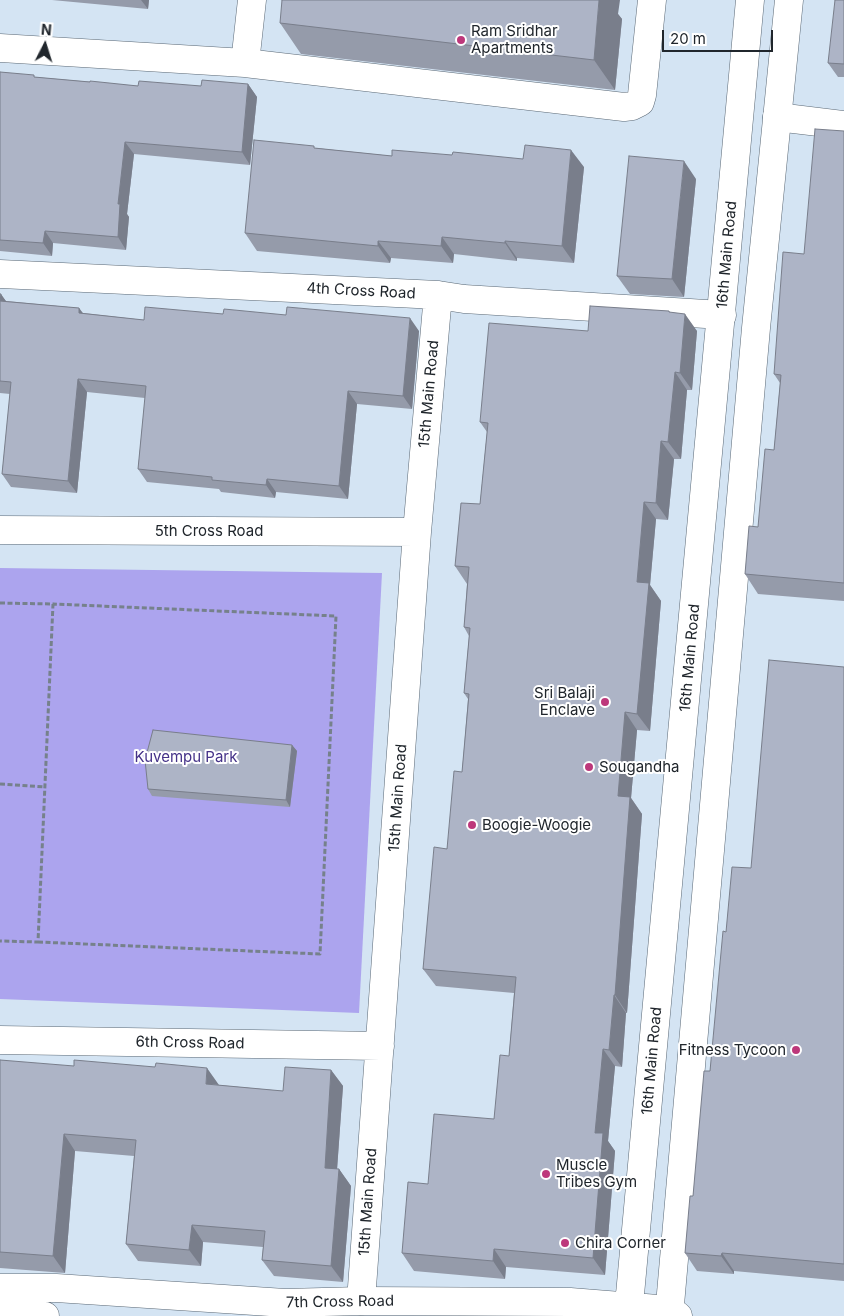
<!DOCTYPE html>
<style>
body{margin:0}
#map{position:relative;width:844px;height:1316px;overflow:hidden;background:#d4e4f3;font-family:Inter,sans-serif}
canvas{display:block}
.north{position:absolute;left:20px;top:20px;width:50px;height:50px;-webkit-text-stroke:4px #fff;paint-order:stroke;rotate:5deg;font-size:14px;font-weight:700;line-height:20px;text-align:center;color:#20262c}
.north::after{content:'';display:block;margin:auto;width:18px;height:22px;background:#20262c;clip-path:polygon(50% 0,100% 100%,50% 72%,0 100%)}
.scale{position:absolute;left:662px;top:30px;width:111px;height:22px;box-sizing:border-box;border:2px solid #20262c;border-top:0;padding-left:6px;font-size:15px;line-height:18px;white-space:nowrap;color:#20262c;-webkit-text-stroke:4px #fff;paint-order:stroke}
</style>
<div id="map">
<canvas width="844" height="1316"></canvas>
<div class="north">N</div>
<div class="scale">20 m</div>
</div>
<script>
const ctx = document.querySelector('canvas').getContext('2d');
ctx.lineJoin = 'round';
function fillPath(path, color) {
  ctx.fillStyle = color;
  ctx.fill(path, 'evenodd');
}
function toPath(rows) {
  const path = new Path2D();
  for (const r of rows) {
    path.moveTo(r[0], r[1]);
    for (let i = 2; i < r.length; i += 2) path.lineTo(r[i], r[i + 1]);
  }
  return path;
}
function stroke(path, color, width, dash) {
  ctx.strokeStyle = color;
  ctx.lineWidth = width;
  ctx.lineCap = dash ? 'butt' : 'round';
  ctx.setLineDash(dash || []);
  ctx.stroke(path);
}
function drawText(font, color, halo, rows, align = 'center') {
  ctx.font = font + ' Inter,sans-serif';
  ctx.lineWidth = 4;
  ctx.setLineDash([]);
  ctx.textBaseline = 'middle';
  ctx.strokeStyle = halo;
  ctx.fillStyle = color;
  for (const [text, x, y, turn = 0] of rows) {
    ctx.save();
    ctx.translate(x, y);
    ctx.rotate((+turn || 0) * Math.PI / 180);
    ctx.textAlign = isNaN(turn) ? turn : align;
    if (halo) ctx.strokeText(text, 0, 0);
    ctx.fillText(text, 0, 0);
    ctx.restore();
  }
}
fillPath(toPath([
 [0,568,382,573,359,1013,0,999]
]), '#aca4ee');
const minor = toPath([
 [0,48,245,63,624,107,632,106,640,102,642,95,652,0],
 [245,63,252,0],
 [777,117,844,125],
 [0,274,438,295,464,299,722,315],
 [0,530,417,532],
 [0,1040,380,1046],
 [361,1301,417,532,438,295]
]);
const tertiary = toPath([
 [0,1288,56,1288,285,1303,361,1301,570,1302,670,1310,678,1316],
 [0,1315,45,1316],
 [628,1316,750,0],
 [669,1316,756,328,789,0]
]);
stroke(minor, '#5a6875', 29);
stroke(tertiary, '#5a6875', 29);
stroke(toPath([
 [0,603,53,604,38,942,0,941],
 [0,784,45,787],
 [38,942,320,954,336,616,53,604]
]), '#76818b', 3, [5, 2.5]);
stroke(minor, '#fff', 28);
stroke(tertiary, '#fff', 28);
fillPath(toPath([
 [52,0,149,0,148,9],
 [844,0,844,77,838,77,828,63],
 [618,14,622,19,615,90,301,54,280,23],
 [0,72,35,77,138,86,201,86,248,84,257,97,250,165,134,154,127,214,129,217,126,250,53,243,52,256,0,251],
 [844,131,844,601,758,594,745,574,758,527,774,450,780,383,774,374,804,254],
 [316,148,392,156,584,167,574,263,517,258,517,261,454,254,453,263,391,258,390,263,257,251,245,233],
 [696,179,684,297,630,294,617,276],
 [0,294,6,301,79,308,83,313,144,320,223,314,419,331,412,409,357,404,348,499,276,492,275,498,221,492,219,489,147,482,138,469,145,398,87,392,77,493,11,487,2,474,10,394,0,393],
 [669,311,670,313,697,331,692,390,687,390,681,459,674,459,668,520,656,519,650,585,661,601,650,731,637,730,631,798,642,814,627,1013,626,1013,622,1067,615,1066,608,1141,615,1151,605,1275,506,1267,505,1279,414,1271,402,1253,428,1184,494,1119,509,1056,514,993,436,986,423,969,462,772,468,699,464,693,469,636,464,627,467,584,455,566,480,504,487,432,480,422,588,331],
 [844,667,844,1281,734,1271,734,1274,697,1271,685,1253,693,1196,710,1071,726,932,751,868],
 [292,745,297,751,290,807,152,796,148,789],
 [0,1060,219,1085,283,1091,331,1070,343,1086,337,1169,339,1169,351,1186,343,1282,274,1276,262,1260,263,1247,203,1242,201,1266,138,1261,126,1244,134,1156,75,1151,65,1273,0,1268]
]), '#959baa');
fillPath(toPath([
 [141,0,149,0,148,9],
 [599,0,620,0,618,14,622,19,615,90,594,60],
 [248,84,257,97,250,165,242,152],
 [125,142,134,154,127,214,129,217,126,250,118,237,118,204],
 [571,150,584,167,574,263,562,246],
 [684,161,696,179,684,297,672,279],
 [45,231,53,243,52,256,43,243],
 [442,237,454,254,453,263,441,246],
 [378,241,391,258,390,263,378,246],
 [505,241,517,258,517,261,505,243],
 [1,294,10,307,0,301],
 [79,308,88,321,79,313],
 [685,314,697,331,692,390,680,373],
 [410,318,419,331,412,409,403,396],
 [675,372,687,390,681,459,668,442],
 [78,379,87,392,77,493,68,481],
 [348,391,357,404,348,499,339,486],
 [661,441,674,459,668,520,656,503],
 [267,479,276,492,275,498,266,485],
 [644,502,656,519,650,585,661,601,650,731,637,714,637,582],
 [625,712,637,730,631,798,642,814,627,1013,615,995,618,796],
 [292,745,297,751,290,807,286,800],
 [614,995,626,1013,622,1067,609,1050],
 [603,1049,615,1066,608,1141,615,1151,605,1275,593,1258,595,1133],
 [207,1068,219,1085,206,1084],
 [331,1070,343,1086,336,1184,325,1168],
 [64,1134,75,1151,65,1273,53,1256],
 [339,1169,351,1186,343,1282,331,1266],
 [192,1225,203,1242,201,1266,189,1250],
 [494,1249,506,1267,505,1279,493,1261],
 [722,1253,734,1271,734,1274,721,1256]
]), '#797e8b');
const building = toPath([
 [282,0,599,0,594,60,280,23,282,0],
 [835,0,844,0,844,64,828,63,835,0],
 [0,72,34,75,34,77,90,82,90,81,138,86,139,81,201,86,202,80,248,84,242,152,125,142,118,204,120,204,118,237,45,231,43,243,0,240,0,72],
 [815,129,844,131,844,583,745,574,749,526,758,527,765,449,774,450,781,375,774,374,783,252,804,254,815,129],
 [254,140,314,146,314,148,392,156,392,150,452,155,453,152,523,159,525,145,571,150,562,246,505,241,505,243,442,237,441,246,378,241,378,246,245,233,254,140],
 [629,156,684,161,672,279,617,276,629,156],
 [0,294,1,294,0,301,79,308,79,313,144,320,145,307,223,314,224,309,286,315,287,307,410,318,403,396,348,391,339,486,267,479,266,485,212,480,212,477,138,469,146,386,78,379,68,481,2,474,11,382,0,381,0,294],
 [590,306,669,311,669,312,685,314,680,373,675,372,668,442,661,441,656,503,644,502,637,582,649,583,637,714,625,712,618,796,630,797,615,995,614,995,609,1050,603,1049,595,1133,603,1133,593,1258,494,1249,493,1261,402,1253,408,1182,428,1184,434,1114,494,1119,500,1055,509,1056,516,977,423,969,434,847,447,849,454,771,462,772,469,694,464,693,470,628,464,627,469,567,455,566,461,503,480,504,488,423,480,422,489,323,588,331,590,306],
 [769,660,844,667,844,1264,722,1253,721,1256,685,1253,690,1196,693,1196,704,1071,710,1071,723,931,726,932,732,867,751,868,769,660],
 [153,730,292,745,286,800,148,789,145,760,153,730],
 [0,1060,74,1066,74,1060,155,1067,156,1063,207,1068,206,1084,283,1091,285,1067,331,1070,325,1168,339,1169,331,1266,262,1260,265,1231,192,1225,189,1250,126,1244,136,1140,64,1134,53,1256,0,1252,0,1060]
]);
fillPath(building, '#adb4c6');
stroke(building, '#797e8b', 1);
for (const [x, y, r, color] of [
 [461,40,5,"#bd387b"],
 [605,702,5,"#bd387b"],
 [589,767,5,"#bd387b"],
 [472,825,5,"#bd387b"],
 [796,1050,5,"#bd387b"],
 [546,1174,5,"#bd387b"],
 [565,1243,5,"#bd387b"]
]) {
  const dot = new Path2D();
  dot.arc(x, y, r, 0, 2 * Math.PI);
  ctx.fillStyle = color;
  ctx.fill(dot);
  stroke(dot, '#fff', 2);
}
drawText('15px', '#20262c', '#fff', [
 ["Ram Sridhar",471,31],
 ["Apartments",471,48],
 ["Sri Balaji",595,693,"right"],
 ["Enclave",595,710,"right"],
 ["Sougandha",599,767],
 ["Boogie-Woogie",482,825],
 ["Fitness Tycoon",786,1050,"right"],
 ["Muscle",556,1165],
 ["Tribes Gym",556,1182],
 ["Chira Corner",575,1243]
], 'left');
drawText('15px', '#20262c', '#fff', [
 ["16th Main Road",727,255,-85],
 ["4th Cross Road",361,291,3],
 ["15th Main Road",429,394,-85],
 ["5th Cross Road",209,531],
 ["16th Main Road",690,658,-85],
 ["15th Main Road",398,798,-86],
 ["6th Cross Road",190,1043,1],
 ["16th Main Road",652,1061,-85],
 ["15th Main Road",368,1202,-86],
 ["7th Cross Road",340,1302,-1]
]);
drawText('15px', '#453288', '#fff', [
 ["Kuvempu Park",186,757]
]);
</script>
